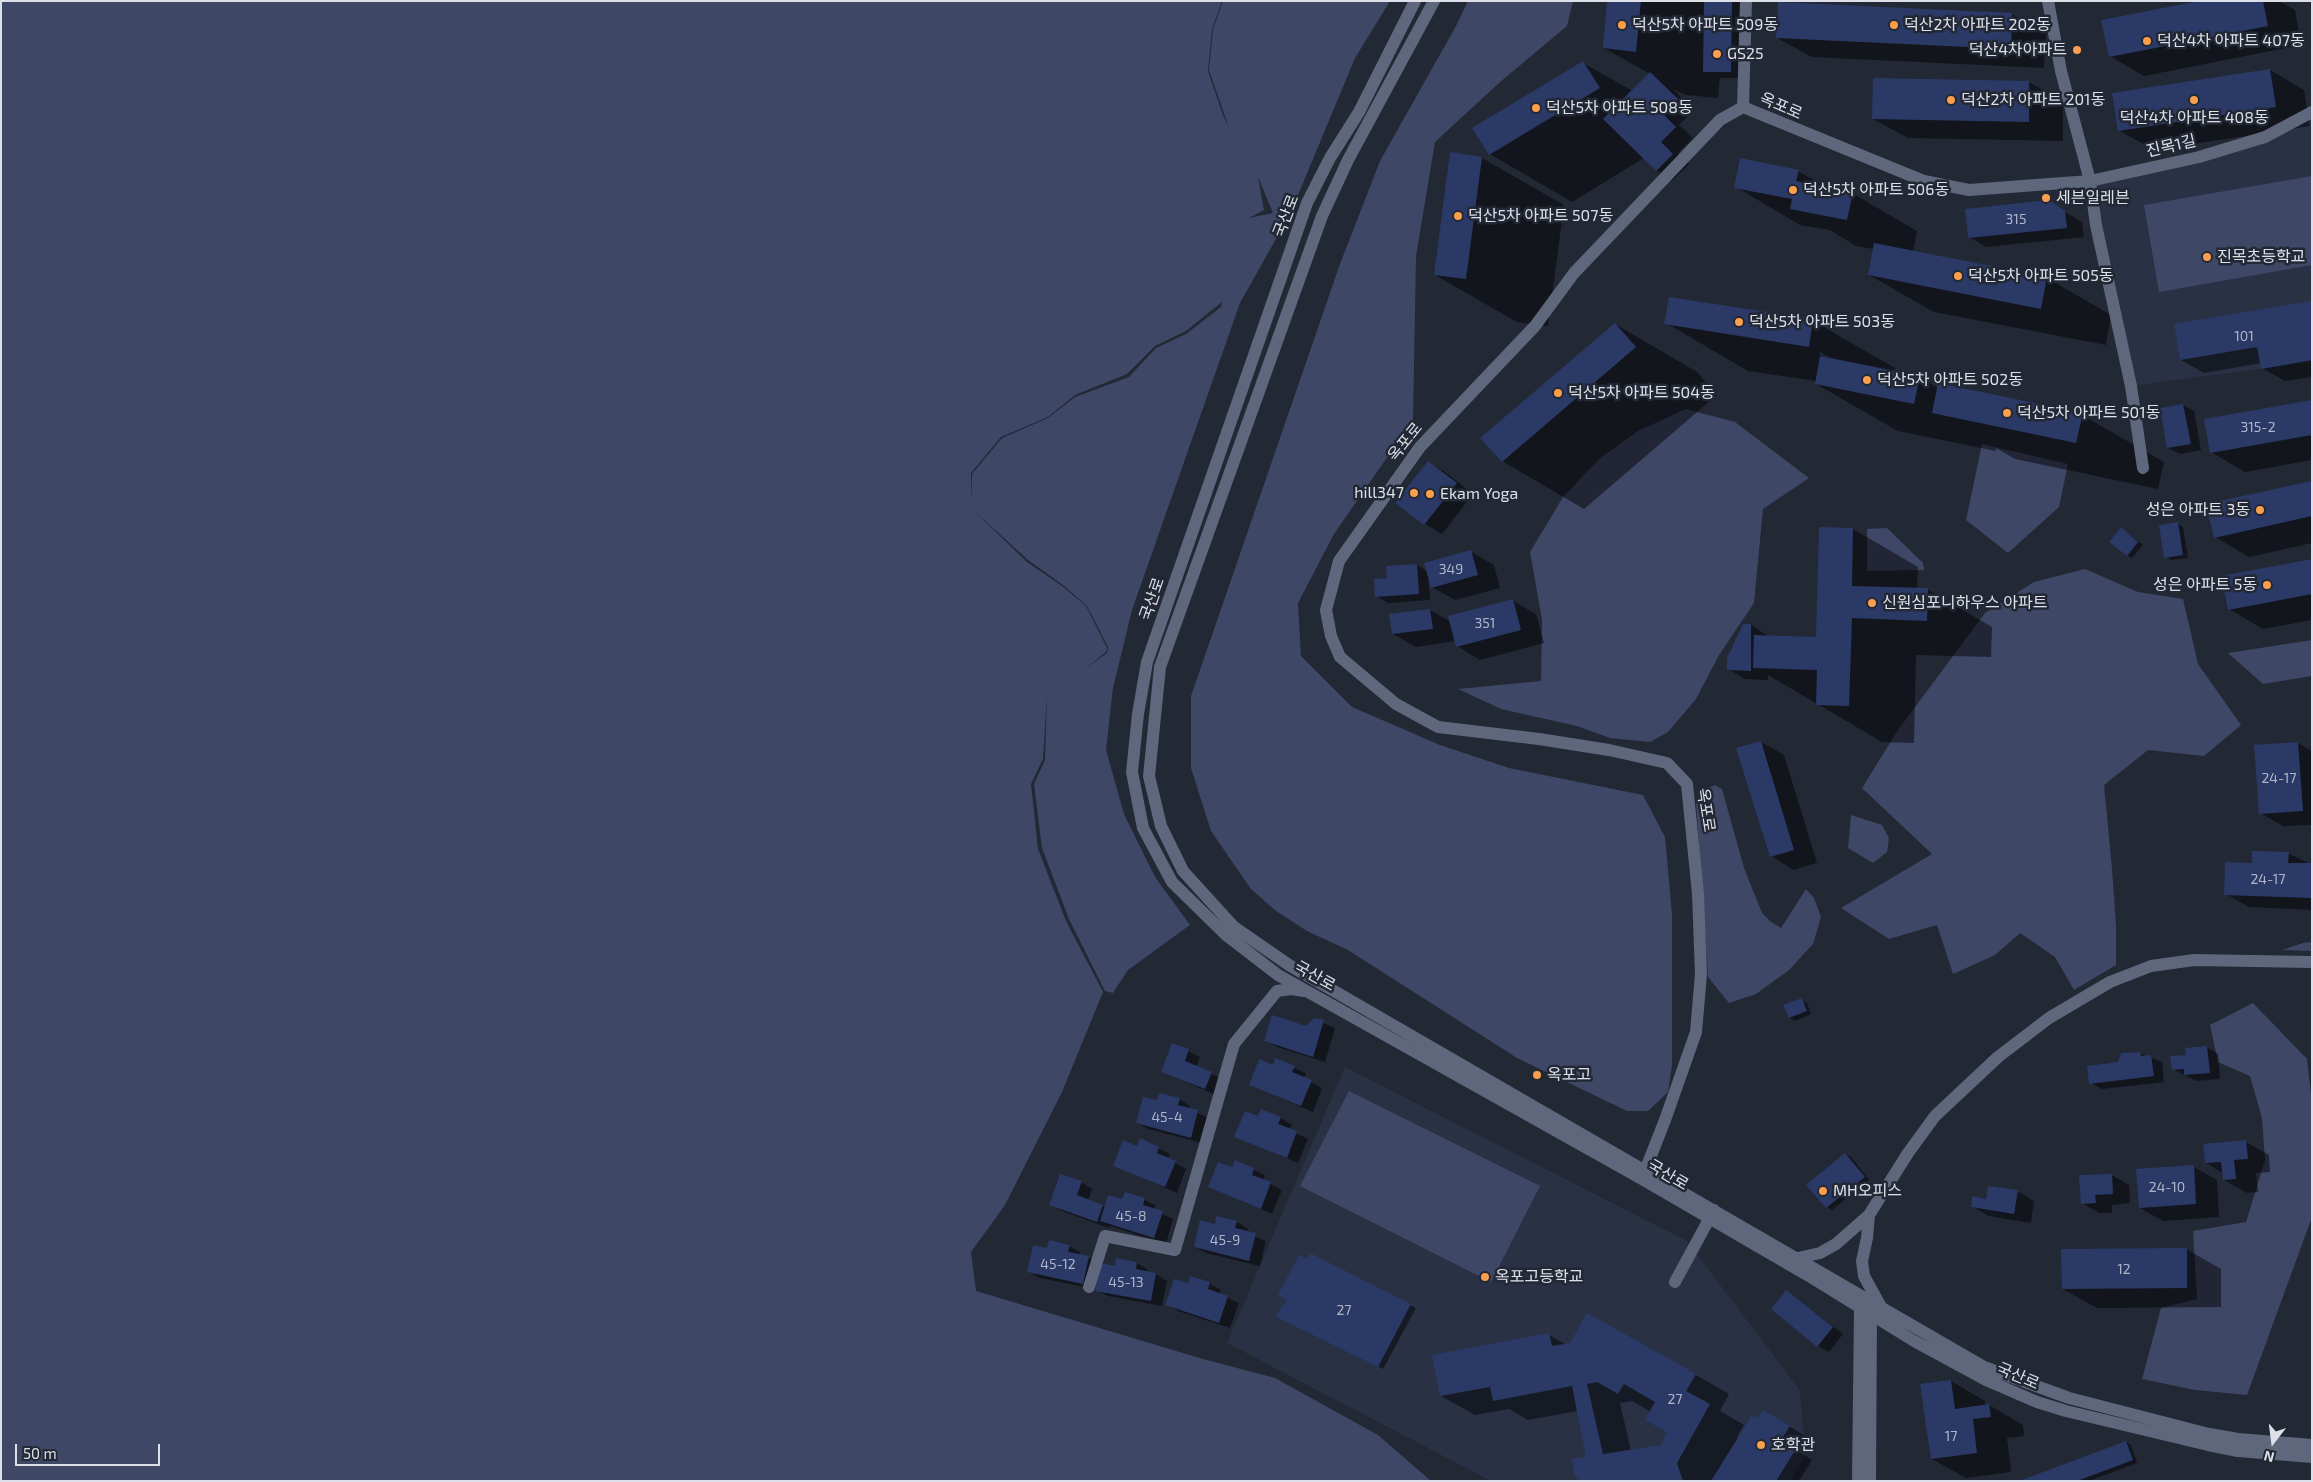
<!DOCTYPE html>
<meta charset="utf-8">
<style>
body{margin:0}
#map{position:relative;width:2313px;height:1482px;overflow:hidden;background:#232835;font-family:"Exo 2",sans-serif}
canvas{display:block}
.frame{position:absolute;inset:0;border:2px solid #dde0e9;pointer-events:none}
.north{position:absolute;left:2248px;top:1417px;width:50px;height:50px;-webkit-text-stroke:4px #232835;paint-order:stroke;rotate:195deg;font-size:14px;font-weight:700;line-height:20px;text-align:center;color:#dde0e9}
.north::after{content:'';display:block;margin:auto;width:18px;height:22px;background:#dde0e9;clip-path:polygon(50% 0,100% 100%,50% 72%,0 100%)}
.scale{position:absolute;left:15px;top:1444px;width:145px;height:22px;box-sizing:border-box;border:2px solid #dde0e9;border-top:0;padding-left:6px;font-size:15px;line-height:18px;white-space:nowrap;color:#dde0e9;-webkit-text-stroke:4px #232835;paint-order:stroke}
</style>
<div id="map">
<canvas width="2313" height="1482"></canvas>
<div class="frame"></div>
<div class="north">N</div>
<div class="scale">50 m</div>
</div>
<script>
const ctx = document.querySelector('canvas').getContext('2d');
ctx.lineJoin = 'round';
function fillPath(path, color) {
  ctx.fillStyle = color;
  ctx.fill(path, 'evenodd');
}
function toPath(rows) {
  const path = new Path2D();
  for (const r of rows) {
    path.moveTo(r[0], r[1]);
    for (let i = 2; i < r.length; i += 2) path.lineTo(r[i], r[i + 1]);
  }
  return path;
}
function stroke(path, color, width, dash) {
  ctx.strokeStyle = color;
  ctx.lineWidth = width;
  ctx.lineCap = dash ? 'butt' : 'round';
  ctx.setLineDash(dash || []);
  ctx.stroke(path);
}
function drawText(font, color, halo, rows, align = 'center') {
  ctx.font = font + ' "Exo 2","Noto Sans KR",sans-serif';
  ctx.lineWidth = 5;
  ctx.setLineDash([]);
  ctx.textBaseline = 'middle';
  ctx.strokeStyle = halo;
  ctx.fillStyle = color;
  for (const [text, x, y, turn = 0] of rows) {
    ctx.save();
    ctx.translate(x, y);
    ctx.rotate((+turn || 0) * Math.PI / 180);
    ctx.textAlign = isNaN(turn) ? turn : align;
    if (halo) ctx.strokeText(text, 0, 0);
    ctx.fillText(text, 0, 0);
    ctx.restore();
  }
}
fillPath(toPath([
 [2312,112,2312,362,2131,386,2090,181,2199,157],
 [1345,1067,1687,1241,1800,1391,1805,1455,1790,1481,1491,1481,1227,1343]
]), '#2a3144');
fillPath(toPath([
 [1,1,1222,1,1212,29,1208,71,1223,115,1229,128,1209,70,1213,29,1223,1,1390,1,1355,58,1291,212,1240,303,1132,610,1113,688,1106,750,1124,814,1155,877,1190,925,1128,970,1113,993,1105,991,1069,919,1042,848,1034,784,1045,760,1047,696,1043,759,1031,784,1038,849,1066,921,1103,992,1062,1092,1005,1205,971,1252,976,1291,1203,1359,1275,1378,1378,1435,1431,1481,1,1481],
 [1258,177,1273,213,1249,218,1264,210],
 [1222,302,1221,307,1186,334,1156,348,1129,377,1075,397,1048,418,1002,438,972,474,971,501,971,473,1001,437,1048,417,1075,395,1127,374,1155,346,1186,331],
 [971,508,1028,560,1063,585,1087,606,1108,647,1107,653,1085,669,1106,652,1107,648,1086,606,1062,586,1027,562],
 [1468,1,1573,1,1567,26,1499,83,1435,142,1416,256,1413,420,1334,534,1298,603,1301,656,1352,707,1440,745,1509,768,1643,795,1665,837,1672,914,1672,1066,1668,1092,1648,1111,1627,1111,1517,1058,1348,950,1307,931,1276,911,1251,889,1211,831,1191,768,1191,696,1340,264,1380,161,1456,26],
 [2312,176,2312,265,2159,292,2144,205],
 [1686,409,1735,422,1809,478,1763,509,1754,603,1719,655,1696,699,1668,732,1650,742,1610,738,1577,726,1501,709,1458,689,1541,681,1542,620,1530,552,1563,497,1599,459,1638,431],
 [1982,444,2068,464,2059,507,2008,553,1966,520],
 [1887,528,1923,563,1924,570,1867,571,1867,529],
 [2085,569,2138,592,2183,599,2198,664,2241,725,2204,756,2148,750,2104,785,2112,868,2116,926,2116,965,2074,990,2055,957,2020,933,1995,955,1953,974,1937,925,1889,939,1841,908,1932,854,1862,788,1898,730,1985,613,2034,582],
 [2312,640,2312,676,2263,684,2228,653],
 [1715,785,1722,789,1744,868,1762,913,1771,922,1781,928,1806,889,1814,898,1821,917,1813,944,1789,970,1756,994,1729,1003,1708,977,1696,802,1706,789],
 [1851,815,1882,825,1889,838,1887,852,1873,863,1848,848],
 [2312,942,2312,951,2282,950,2303,943],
 [2253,1003,2307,1059,2312,1103,2312,1217,2247,1395,2195,1390,2142,1379,2161,1308,2197,1299,2193,1231,2246,1222,2265,1160,2262,1118,2250,1076,2218,1062,2210,1025],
 [1349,1091,1540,1186,1491,1282,1300,1186]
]), '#3e4765');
fillPath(toPath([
 [1608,1,1743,1,1742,78,1720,78,1718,98,1686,95,1673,89,1694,110,1679,125,1693,138,1678,153,1689,164,1673,180,1656,170,1644,158,1572,202,1490,154,1583,63,1633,91,1650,74,1604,48],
 [2206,1,2279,1,2295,10,2301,45,2144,76,2110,56],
 [2012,14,2046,34,2044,68,1812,57,1777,38],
 [2270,70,2304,90,2310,126,2154,150,2120,131],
 [1874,79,2029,82,2063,102,2063,141,1908,138,1873,119],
 [1482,158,1564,205,1548,326,1517,322,1435,275],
 [1798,171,1830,189,1852,193,1917,231,1913,252,2047,278,2111,315,2106,345,1934,312,1869,275,1874,249,1856,246,1830,230,1800,225,1736,187],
 [2048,202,2082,222,2084,237,1986,247,1969,237],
 [2312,302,2312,377,2285,381,2262,368,2261,363,2204,373,2181,360],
 [1813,321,1895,368,1894,372,1919,377,1938,388,2082,415,2164,462,2158,489,2015,459,1996,448,1996,451,1898,431,1816,384,1816,381,1748,371,1666,323],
 [1820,352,1832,359,1827,359,1819,354],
 [1615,324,1697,372,1717,395,1584,509,1502,461],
 [2312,401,2312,460,2245,472,2211,452],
 [2183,405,2194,411,2201,450,2180,454,2168,448],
 [1428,462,1445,472,1473,494,1442,534,1425,524,1397,503],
 [2312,482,2312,543,2249,557,2215,537],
 [2178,524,2183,527,2188,558,2171,560,2166,557],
 [1853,529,1918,567,1917,589,1927,589,1992,627,1991,657,1916,655,1914,743,1882,742,1768,675,1768,680,1745,679,1728,669,1751,625,1768,636,1817,638],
 [2121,529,2143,545,2132,558,2127,555],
 [1471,552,1494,565,1500,588,1455,600,1432,587,1428,577,1430,600,1388,603,1376,596,1388,579,1417,565,1428,572],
 [2312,560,2312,620,2263,629,2229,609],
 [1513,601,1536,614,1544,643,1480,660,1457,646,1456,641,1416,647,1393,634,1430,610,1451,622],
 [1761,742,1784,755,1817,863,1794,870,1771,856],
 [2298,743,2312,751,2312,825,2283,826,2260,813],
 [2288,853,2312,865,2312,910,2249,907,2226,894,2253,864],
 [1802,1000,1807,1003,1811,1014,1795,1021,1790,1018],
 [1315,1019,1335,1028,1325,1062,1277,1047,1266,1040,1306,1028],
 [1173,1044,1200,1057,1196,1067,1222,1079,1216,1095,1162,1072],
 [2207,1047,2218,1054,2220,1079,2196,1081,2173,1069,2187,1056],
 [2139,1053,2162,1062,2164,1082,2102,1089,2090,1083],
 [1276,1060,1306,1073,1304,1078,1322,1088,1313,1112,1250,1085,1273,1066],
 [1179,1099,1190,1106,1189,1109,1208,1118,1202,1143,1148,1129,1137,1123,1158,1102],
 [1259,1118,1280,1118,1292,1125,1289,1130,1308,1139,1298,1163,1236,1136],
 [1140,1140,1170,1154,1168,1159,1186,1169,1177,1193,1114,1165,1138,1147],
 [2246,1142,2269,1155,2270,1172,2256,1173,2258,1192,2247,1193,2224,1180,2223,1173,2206,1163],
 [1845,1154,1851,1157,1869,1180,1832,1210,1827,1207],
 [1236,1162,1265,1175,1263,1180,1282,1190,1272,1214,1209,1187,1232,1169],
 [2194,1167,2217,1180,2219,1217,2163,1221,2140,1208],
 [2112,1175,2129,1185,2130,1203,2112,1205,2112,1213,2099,1213,2082,1203],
 [1081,1182,1092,1189,1088,1201,1106,1207,1123,1201,1144,1199,1156,1206,1154,1210,1173,1219,1166,1244,1110,1226,1109,1228,1062,1211,1051,1205],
 [2017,1191,2034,1201,2031,1223,1989,1216,1972,1206],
 [1217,1218,1237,1222,1248,1229,1247,1233,1266,1241,1260,1266,1206,1253,1195,1247,1215,1225],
 [1069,1246,1080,1252,1080,1256,1088,1257,1099,1264,1116,1267,1137,1263,1148,1270,1147,1272,1156,1274,1167,1281,1162,1306,1108,1296,1094,1289,1040,1278,1029,1272,1048,1249],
 [2186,1249,2221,1269,2221,1307,2097,1308,2063,1289],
 [1311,1255,1416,1308,1383,1369,1282,1318],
 [1191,1277,1210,1284,1221,1290,1219,1294,1239,1303,1230,1328,1178,1311,1167,1304,1188,1284],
 [1786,1291,1843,1334,1829,1352,1818,1346],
 [1549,1335,1567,1345,1696,1375,1729,1394,1720,1411,1744,1425,1737,1437,1739,1438,1759,1420,1781,1421,1807,1437,1798,1451,1812,1460,1799,1481,1582,1481,1588,1458,1578,1411,1528,1420,1509,1409,1475,1415,1441,1396],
 [1632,1401,1651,1412,1669,1432,1661,1446,1631,1451,1620,1403],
 [1951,1381,1985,1401,1985,1406,1989,1405,2023,1425,2024,1436,2007,1438,2011,1472,1966,1478,1932,1459],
 [2126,1442,2131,1445,2137,1463,2089,1481,2022,1481]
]), '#0007');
fillPath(toPath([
 [1607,1,1641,1,1636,52,1603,48],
 [1704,1,1732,1,1731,72,1703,72],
 [2200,1,2263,1,2268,26,2109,57,2101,20],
 [1778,2,2012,13,2011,49,1776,38],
 [1583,61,1600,88,1489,155,1472,128],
 [2270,69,2276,107,2118,131,2112,93],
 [1650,72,1678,99,1663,114,1676,127,1661,142,1673,154,1656,171,1603,119],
 [1873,78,2029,81,2029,122,1872,119],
 [1450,152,1482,157,1466,279,1434,275],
 [1740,158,1799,170,1796,181,1853,192,1847,220,1790,209,1792,199,1734,188],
 [2049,200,2065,211,2067,228,1968,238,1965,209],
 [1874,243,2047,277,2041,309,1868,275],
 [1669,297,1813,319,1809,347,1664,324],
 [2312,301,2312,360,2261,369,2257,347,2180,360,2174,324],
 [1615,323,1636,347,1502,462,1480,438],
 [1820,356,1920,376,1914,404,1815,384],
 [1938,383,2083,413,2076,443,1932,413],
 [2312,400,2312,435,2210,453,2204,419],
 [2183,404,2191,444,2167,448,2160,408],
 [1428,461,1457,483,1424,525,1395,503],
 [2312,481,2312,516,2214,538,2206,504],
 [2178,522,2183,555,2164,558,2159,525],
 [1819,527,1853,528,1852,586,1928,588,1927,621,1852,618,1849,706,1816,705,1817,670,1753,668,1754,635,1816,637],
 [2121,527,2138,542,2127,556,2109,542],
 [1471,550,1478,575,1431,588,1424,563],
 [2312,559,2312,594,2228,610,2221,576],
 [1417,564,1419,594,1375,597,1374,579,1387,578,1386,566],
 [1513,599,1521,630,1456,647,1448,616],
 [1430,609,1433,629,1392,634,1389,614],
 [1743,624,1751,624,1751,671,1727,670,1727,658],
 [1761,741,1794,850,1770,857,1736,748],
 [2298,742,2303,811,2259,814,2254,745],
 [2252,851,2289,852,2288,863,2312,863,2312,898,2224,895,2225,862,2252,863],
 [1802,998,1807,1011,1789,1018,1783,1005],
 [1272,1015,1306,1026,1314,1018,1324,1020,1313,1057,1264,1041],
 [1172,1043,1189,1049,1185,1061,1212,1072,1205,1089,1161,1072],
 [2207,1046,2210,1073,2184,1075,2184,1069,2172,1070,2170,1056,2186,1055,2185,1048],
 [2140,1052,2141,1056,2151,1055,2154,1076,2089,1084,2087,1066,2118,1062,2121,1053],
 [1275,1058,1295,1066,1292,1072,1312,1080,1301,1106,1249,1085,1259,1059,1273,1065],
 [1159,1093,1180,1098,1178,1105,1198,1110,1191,1138,1136,1123,1143,1097,1157,1100],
 [1261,1109,1281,1117,1278,1124,1297,1131,1287,1158,1234,1137,1245,1111,1258,1116],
 [1140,1138,1159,1147,1157,1153,1176,1161,1165,1187,1113,1166,1123,1140,1137,1146],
 [2246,1140,2248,1159,2234,1160,2236,1179,2223,1180,2221,1162,2205,1163,2203,1144],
 [1845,1153,1865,1177,1826,1208,1806,1185],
 [1235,1160,1254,1168,1252,1175,1271,1182,1261,1209,1208,1187,1218,1162,1232,1167],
 [2194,1165,2196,1204,2139,1208,2136,1169],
 [1060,1174,1082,1181,1077,1195,1103,1205,1097,1222,1049,1205],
 [2112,1174,2113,1194,2095,1195,2096,1203,2081,1204,2079,1175],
 [1988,1186,2018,1190,2014,1214,1971,1207,1972,1196,1986,1199],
 [1125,1192,1145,1198,1143,1205,1163,1211,1154,1238,1100,1221,1108,1195,1122,1199],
 [1216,1216,1237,1221,1235,1228,1256,1233,1249,1261,1194,1247,1200,1220,1215,1224],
 [1049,1240,1070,1245,1068,1252,1089,1256,1083,1284,1027,1272,1033,1245,1047,1248],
 [2187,1248,2187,1288,2062,1289,2061,1249],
 [1310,1253,1411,1304,1378,1367,1275,1316,1287,1300,1278,1295,1299,1255,1307,1259],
 [1116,1258,1137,1262,1136,1269,1156,1273,1151,1301,1095,1291,1100,1263,1115,1266],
 [1190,1276,1210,1282,1208,1289,1228,1296,1219,1323,1165,1305,1174,1279,1188,1283],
 [1786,1290,1833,1327,1817,1347,1771,1309],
 [1587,1313,1696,1374,1686,1391,1710,1404,1677,1463,1683,1481,1580,1481,1575,1476,1572,1459,1586,1457,1572,1386,1493,1401,1490,1387,1440,1396,1432,1355,1549,1333,1552,1346,1570,1343],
 [1597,1382,1618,1394,1624,1384,1655,1402,1645,1420,1667,1432,1661,1445,1603,1454,1587,1384],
 [1951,1380,1955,1409,1989,1404,1991,1417,1973,1419,1977,1453,1931,1459,1920,1384],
 [1763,1410,1790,1426,1781,1440,1796,1449,1776,1481,1711,1481,1752,1415,1758,1418],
 [2126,1441,2133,1460,2077,1481,2019,1481]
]), '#2b3967');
stroke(toPath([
 [1743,107,1746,1],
 [2143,468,2131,386,2096,225,2090,181,2199,157,2265,137,2312,112],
 [1869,1215,1867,1238,1862,1261,1864,1276,1881,1307],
 [1798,1258,1820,1253,1836,1244,1869,1215,1908,1153,1935,1116,1998,1057,2049,1018,2110,982,2151,966,2194,960,2312,962],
 [1675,1282,1714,1210],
 [1089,1287,1105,1236,1175,1250,1234,1044,1277,991,1291,989,1304,991],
 [1858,1481,1860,1308],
 [1870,1481,1871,1314]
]), '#5f677d', 12);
stroke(toPath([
 [1415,1,1359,112,1330,158,1307,203,1147,662,1138,714,1132,772,1143,828,1172,882,1226,935,1278,975,1642,1179,1809,1276,1914,1341,1986,1380,2037,1402,2066,1411,2208,1445,2238,1451,2312,1457],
 [1434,1,1348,160,1322,216,1160,667,1149,776,1161,826,1183,871,1234,927,1289,965,1984,1367,2069,1398,2209,1434,2238,1439,2312,1445],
 [1643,1176,1665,1120,1696,1032,1701,974,1698,894,1687,784,1667,763,1609,750,1539,739,1438,727,1396,704,1340,657,1331,636,1326,610,1339,561,1420,447,1535,326,1574,273,1720,120,1743,107,1924,181,1969,190,2090,181,2061,71,2048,1]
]), '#5f677d', 12);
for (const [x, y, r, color] of [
 [1622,25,5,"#fa9f4e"],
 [1894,25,5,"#fa9f4e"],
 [2147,41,5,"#fa9f4e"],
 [2077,50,5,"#fa9f4e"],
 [1717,54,5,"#fa9f4e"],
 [1951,100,5,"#fa9f4e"],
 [2194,100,5,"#fa9f4e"],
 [1536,108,5,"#fa9f4e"],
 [1793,190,5,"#fa9f4e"],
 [2046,198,5,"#fa9f4e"],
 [1458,216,5,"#fa9f4e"],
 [2207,257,5,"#fa9f4e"],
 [1958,276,5,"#fa9f4e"],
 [1739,322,5,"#fa9f4e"],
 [1867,380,5,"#fa9f4e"],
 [1558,393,5,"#fa9f4e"],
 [2007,413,5,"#fa9f4e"],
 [1414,493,5,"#fa9f4e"],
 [1430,494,5,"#fa9f4e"],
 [2260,510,5,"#fa9f4e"],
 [2267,585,5,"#fa9f4e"],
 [1872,603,5,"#fa9f4e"],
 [1537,1075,5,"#fa9f4e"],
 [1823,1191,5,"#fa9f4e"],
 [1485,1277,5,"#fa9f4e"],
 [1761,1445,5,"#fa9f4e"]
]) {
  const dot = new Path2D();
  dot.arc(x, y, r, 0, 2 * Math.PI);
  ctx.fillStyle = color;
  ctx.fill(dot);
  stroke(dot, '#232835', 2);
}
drawText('14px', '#b0b6c8', null, [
 ["315",2016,219],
 ["101",2244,336],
 ["315-2",2258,427],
 ["349",1451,569],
 ["351",1485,623],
 ["24-17",2279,778],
 ["24-17",2268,879],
 ["45-4",1167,1117],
 ["24-10",2167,1187],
 ["45-8",1131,1216],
 ["45-9",1225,1240],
 ["45-12",1058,1264],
 ["12",2124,1269],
 ["45-13",1126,1282],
 ["27",1344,1310],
 ["27",1675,1399],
 ["17",1951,1436]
]);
drawText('16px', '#dde0e9', '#232835', [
 ["덕산5차 아파트 509동",1632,25],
 ["덕산2차 아파트 202동",1904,25],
 ["덕산4차 아파트 407동",2157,41],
 ["덕산4차아파트",2067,50,"right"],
 ["GS25",1727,54],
 ["덕산2차 아파트 201동",1961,100],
 ["덕산5차 아파트 508동",1546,108],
 ["덕산4차 아파트 408동",2194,118,"center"],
 ["덕산5차 아파트 506동",1803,190],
 ["세븐일레븐",2056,198],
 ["덕산5차 아파트 507동",1468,216],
 ["진목초등학교",2217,257],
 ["덕산5차 아파트 505동",1968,276],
 ["덕산5차 아파트 503동",1749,322],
 ["덕산5차 아파트 502동",1877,380],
 ["덕산5차 아파트 504동",1568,393],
 ["덕산5차 아파트 501동",2017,413],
 ["hill347",1404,493,"right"],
 ["Ekam Yoga",1440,494],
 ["성은 아파트 3동",2250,510,"right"],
 ["성은 아파트 5동",2257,585,"right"],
 ["신원심포니하우스 아파트",1882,603],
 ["옥포고",1547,1075],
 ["MH오피스",1833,1191],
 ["옥포고등학교",1495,1277],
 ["호학관",1771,1445]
], 'left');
drawText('16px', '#dde0e9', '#232835', [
 ["옥포로",1781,106,23],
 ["진목1길",2171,146,-13],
 ["국산로",1286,216,-69],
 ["옥포로",1405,442,-51],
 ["국산로",1152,599,-71],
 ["옥포로",1706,810,81],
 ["국산로",1315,976,29],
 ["국산로",1668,1175,30],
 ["국산로",2018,1376,23]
]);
</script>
